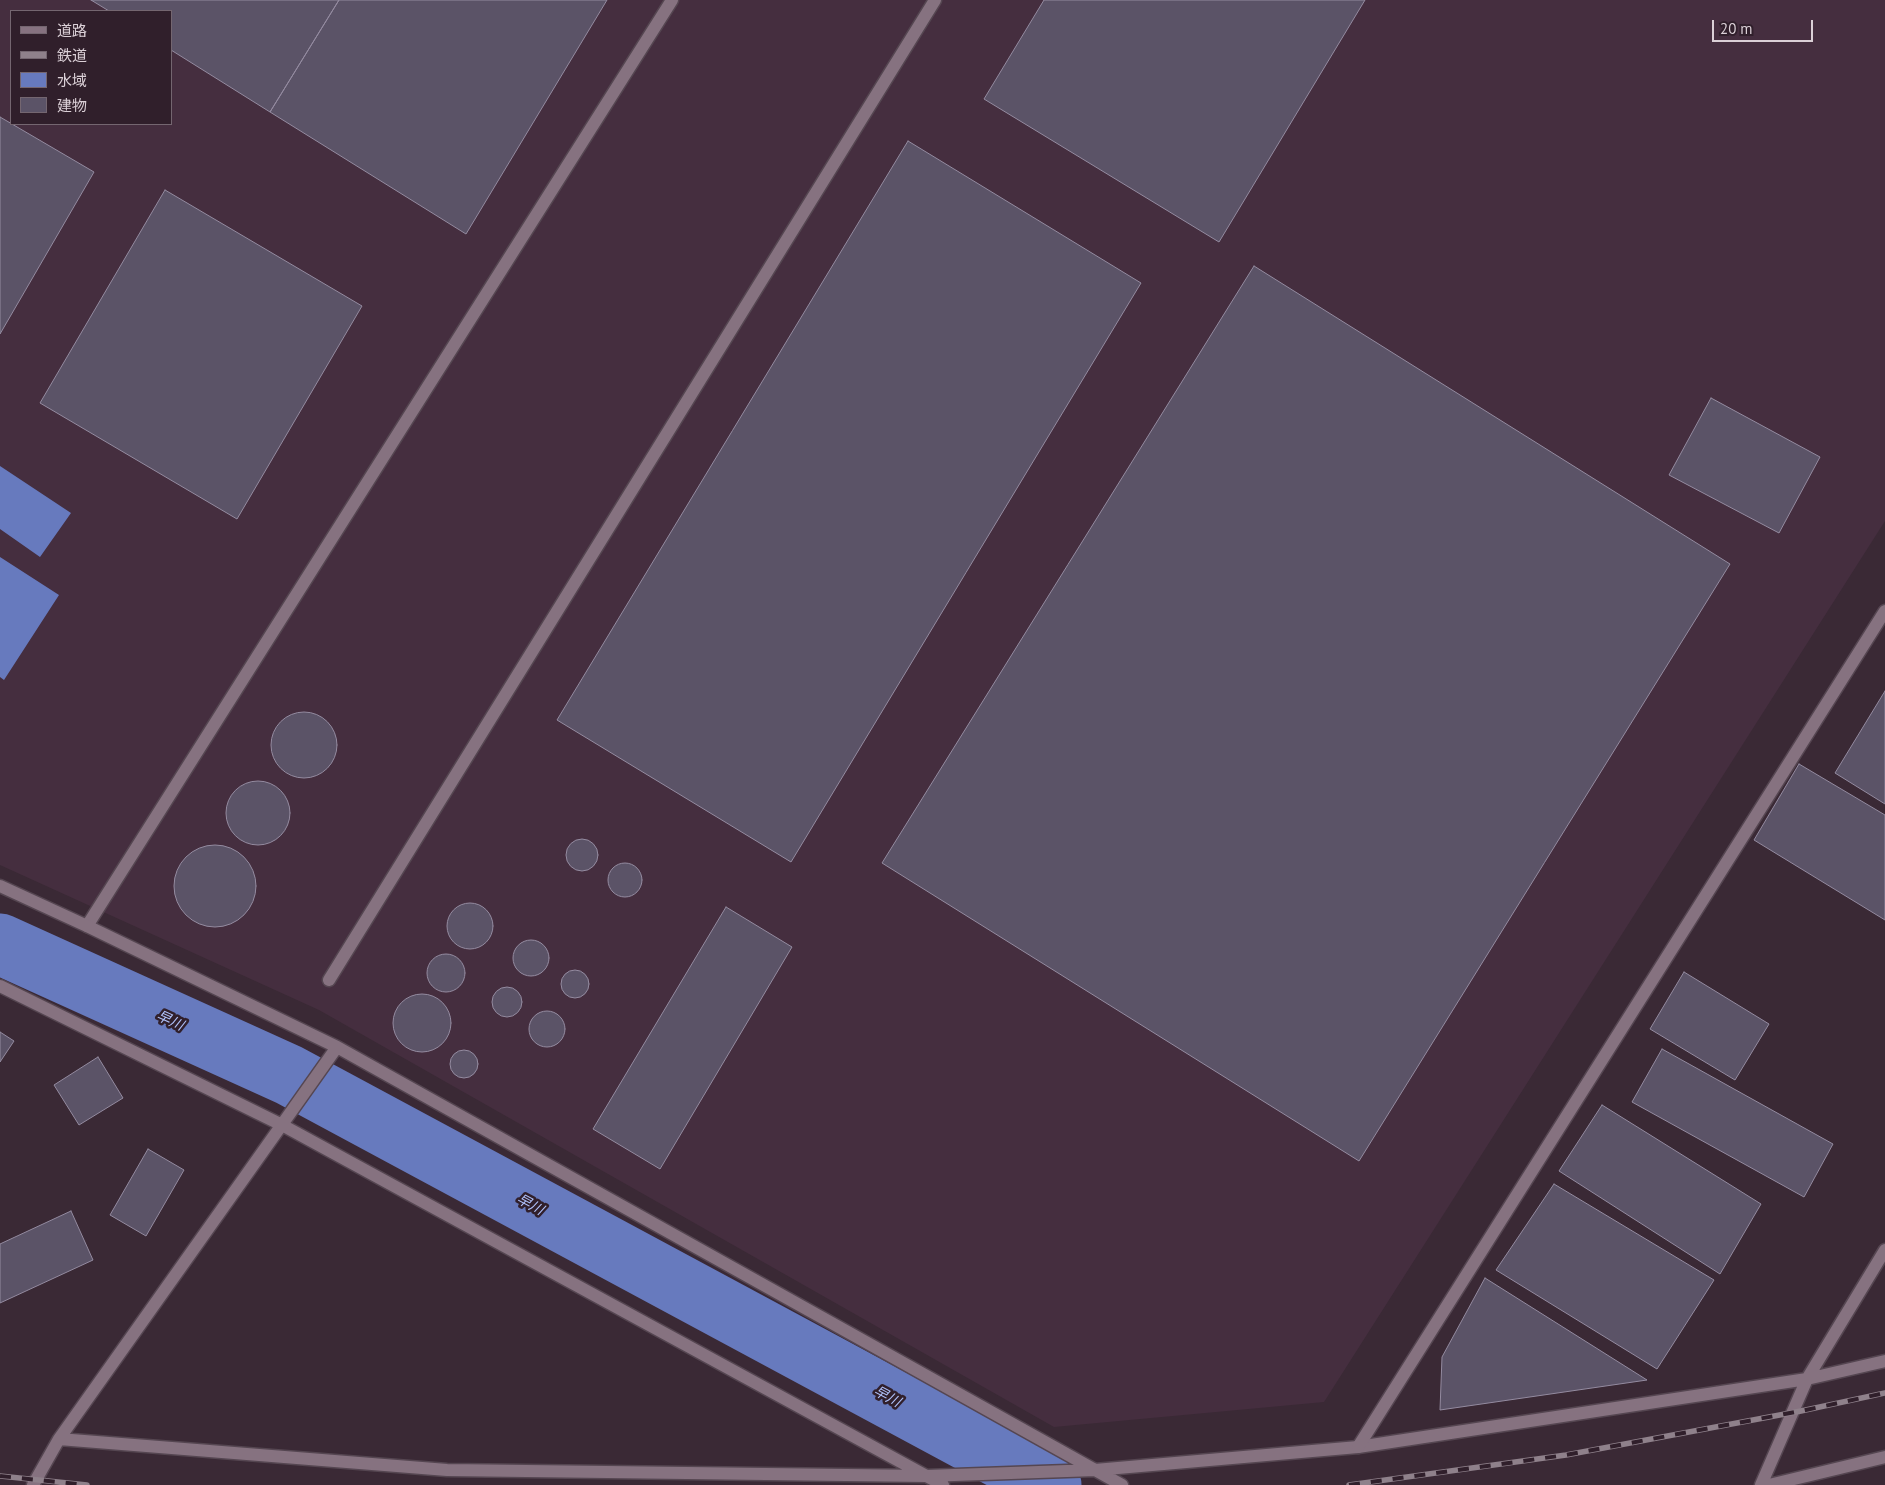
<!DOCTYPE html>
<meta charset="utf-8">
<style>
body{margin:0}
#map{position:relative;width:1885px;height:1485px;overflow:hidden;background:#3a2935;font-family:"PT Sans","Noto Sans JP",sans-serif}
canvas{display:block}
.legend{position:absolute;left:10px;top:10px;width:162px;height:115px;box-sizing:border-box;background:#301f2b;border:1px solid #746670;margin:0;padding:6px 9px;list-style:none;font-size:15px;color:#dbd0d7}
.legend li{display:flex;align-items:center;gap:10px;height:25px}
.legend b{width:25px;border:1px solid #746670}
.scale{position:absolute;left:1712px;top:20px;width:101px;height:22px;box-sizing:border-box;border:2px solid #dbd0d7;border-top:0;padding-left:6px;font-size:15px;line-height:18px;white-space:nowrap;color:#dbd0d7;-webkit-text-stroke:4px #301f2b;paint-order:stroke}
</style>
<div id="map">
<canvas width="1885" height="1485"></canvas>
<ul class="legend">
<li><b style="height:6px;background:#867280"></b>道路</li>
<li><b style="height:6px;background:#8f818b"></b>鉄道</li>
<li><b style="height:14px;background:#677abe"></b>水域</li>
<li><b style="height:14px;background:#5b5367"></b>建物</li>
</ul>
<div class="scale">20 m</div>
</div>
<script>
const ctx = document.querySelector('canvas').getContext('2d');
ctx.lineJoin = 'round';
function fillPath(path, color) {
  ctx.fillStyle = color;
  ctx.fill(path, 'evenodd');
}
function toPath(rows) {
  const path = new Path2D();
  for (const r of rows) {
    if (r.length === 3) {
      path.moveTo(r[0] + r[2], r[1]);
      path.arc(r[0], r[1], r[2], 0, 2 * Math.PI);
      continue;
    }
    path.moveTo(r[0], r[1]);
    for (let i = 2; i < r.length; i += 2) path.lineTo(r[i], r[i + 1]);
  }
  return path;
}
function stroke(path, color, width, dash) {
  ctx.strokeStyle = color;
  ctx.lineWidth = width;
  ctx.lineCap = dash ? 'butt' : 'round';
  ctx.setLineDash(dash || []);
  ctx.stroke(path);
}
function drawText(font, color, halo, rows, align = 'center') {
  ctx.font = font + ' "PT Sans","Noto Sans JP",sans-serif';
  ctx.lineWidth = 5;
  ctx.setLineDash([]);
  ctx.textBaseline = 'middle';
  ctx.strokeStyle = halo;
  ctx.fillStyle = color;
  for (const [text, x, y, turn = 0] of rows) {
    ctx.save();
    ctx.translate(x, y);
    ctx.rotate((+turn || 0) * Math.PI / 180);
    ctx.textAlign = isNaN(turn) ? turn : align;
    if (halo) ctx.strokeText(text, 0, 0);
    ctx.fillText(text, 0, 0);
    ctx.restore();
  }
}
fillPath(toPath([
 [0,0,1885,0,1885,521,1324,1402,1054,1427,319,1010,0,865],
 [11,11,171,11,171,124,11,124]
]), '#452e3f');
fillPath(toPath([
 [0,466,71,513,40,557,0,529],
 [0,557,59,595,4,680,0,677]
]), '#677abe');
stroke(toPath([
 [0,944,289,1075,1051,1485]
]), '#677abe', 61);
const building = toPath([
 [91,0,339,0,270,112,171,50,171,11,109,11,91,0],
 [339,0,607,0,466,234,270,112,339,0],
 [1044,0,1365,0,1219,242,984,99,1044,0],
 [0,117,94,172,0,334,0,117],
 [908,141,1141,283,791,862,557,720,908,141],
 [165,190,362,306,237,519,40,403,165,190],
 [1254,266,1730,564,1359,1161,882,863,1254,266],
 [1711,398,1820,457,1779,533,1669,475,1711,398],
 [1885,691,1885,804,1835,773,1885,691],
 [304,745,33],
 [1799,764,1885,815,1885,920,1754,840,1799,764],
 [258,813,32],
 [582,855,16],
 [215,886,41],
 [625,880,17],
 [470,926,23],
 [726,907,792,947,660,1169,593,1129,726,907],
 [531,958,18],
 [446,973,19],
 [575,984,14],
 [1684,972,1769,1024,1735,1080,1650,1029,1684,972],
 [507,1002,15],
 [422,1023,29],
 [547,1029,18],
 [0,1032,14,1041,0,1062,0,1032],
 [1662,1049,1833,1144,1804,1197,1632,1102,1662,1049],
 [464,1064,14],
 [98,1057,123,1098,79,1125,54,1085,98,1057],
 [1602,1105,1761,1204,1720,1274,1559,1171,1602,1105],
 [148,1149,184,1170,146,1236,110,1215,148,1149],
 [1554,1184,1714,1280,1657,1369,1496,1270,1554,1184],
 [71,1211,93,1260,0,1303,0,1244,71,1211],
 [1485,1278,1647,1380,1440,1410,1442,1357,1485,1278]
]);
fillPath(building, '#5b5367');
stroke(building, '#948ba0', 1);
const service = toPath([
 [87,926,672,0],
 [329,980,935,0]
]);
const minor = toPath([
 [0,886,87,926,337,1047,1122,1485],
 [0,986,282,1125,943,1485],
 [59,1439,447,1470,926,1476,1095,1470,1358,1447,1807,1379,1885,1361],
 [33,1485,59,1439,337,1047],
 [1761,1485,1807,1379,1885,1250],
 [1769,1485,1885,1457]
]);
const tertiary = toPath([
 [1358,1447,1885,611]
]);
stroke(service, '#554651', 15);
stroke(minor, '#554651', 15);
stroke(tertiary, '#554651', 15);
stroke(service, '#867280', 12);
stroke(minor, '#867280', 12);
stroke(tertiary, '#867280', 12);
const rail = toPath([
 [0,1476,87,1485],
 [1349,1485,1566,1455,1801,1411,1885,1393]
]);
stroke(rail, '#8f818b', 5.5);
stroke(rail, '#301f2b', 4, [11]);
drawText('italic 14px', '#b0c2fb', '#301f2b', [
 ["早川",170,1021,24],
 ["早川",530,1205,28],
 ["早川",887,1397,28]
]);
</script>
